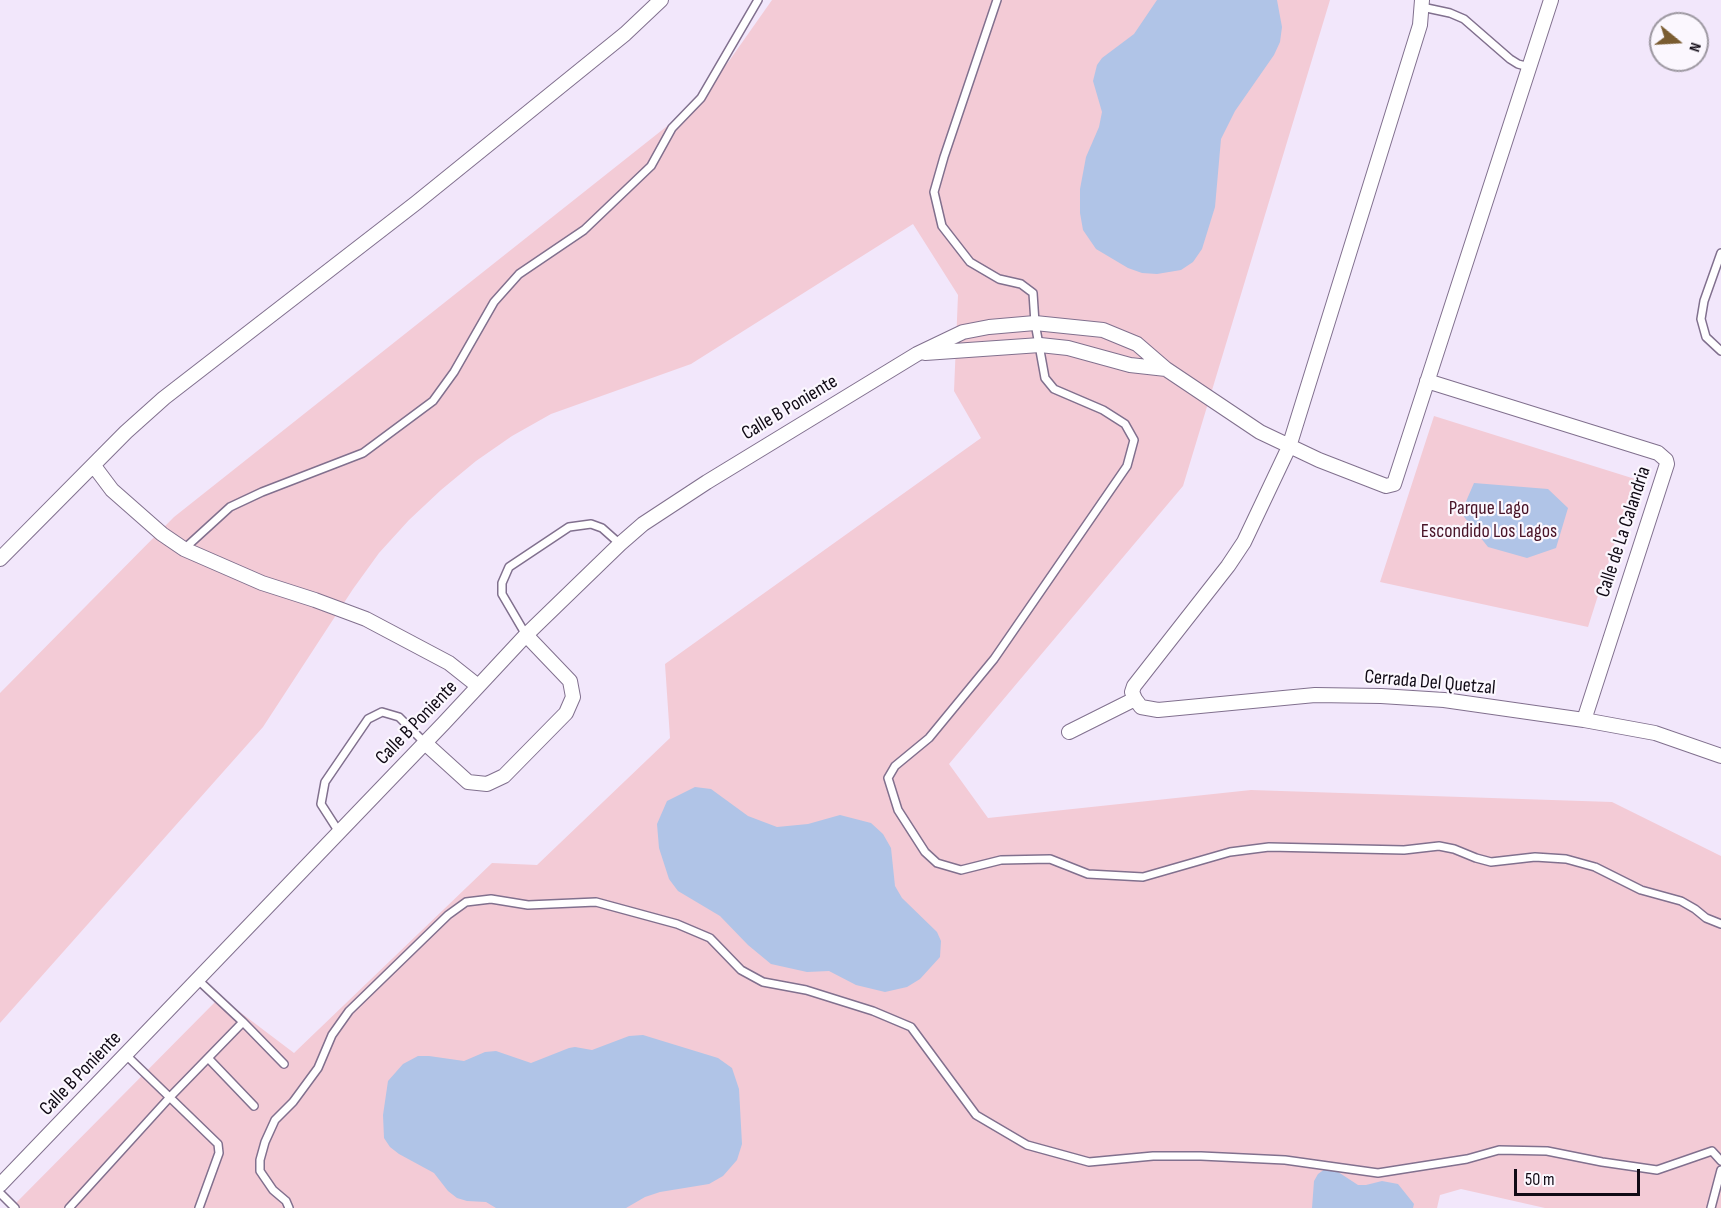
<!DOCTYPE html>
<style>
body{margin:0}
#map{position:relative;width:1721px;height:1208px;overflow:hidden;background:#f2e7fb;font-family:"Sofia Sans Condensed",sans-serif}
canvas{display:block}
.north{position:absolute;left:1649px;top:12px;width:60px;height:60px;box-sizing:border-box;background:#fbf7fe;border:2px solid #9d98a1;border-radius:50%;rotate:108deg;font-size:16px;font-weight:700;line-height:24px;text-align:center;color:#100a15}
.north::after{content:'';display:block;margin:auto;width:21px;height:27px;background:#7a5c31;clip-path:polygon(50% 0,100% 100%,50% 72%,0 100%)}
.scale{position:absolute;left:1514px;top:1169px;width:126px;height:27px;box-sizing:border-box;border:3px solid #100a15;border-top:0;padding-left:8px;font-size:18px;line-height:21px;white-space:nowrap;color:#100a15;-webkit-text-stroke:4px #fbf7fe;paint-order:stroke}
</style>
<div id="map">
<canvas width="1721" height="1208"></canvas>
<div class="north">N</div>
<div class="scale">50 m</div>
</div>
<script>
const ctx = document.querySelector('canvas').getContext('2d');
ctx.lineJoin = 'round';
function fillPath(path, color) {
  ctx.fillStyle = color;
  ctx.fill(path, 'evenodd');
}
function toPath(rows) {
  const path = new Path2D();
  for (const r of rows) {
    path.moveTo(r[0], r[1]);
    for (let i = 2; i < r.length; i += 2) path.lineTo(r[i], r[i + 1]);
  }
  return path;
}
function stroke(path, color, width, dash) {
  ctx.strokeStyle = color;
  ctx.lineWidth = width;
  ctx.lineCap = dash ? 'butt' : 'round';
  ctx.setLineDash(dash || []);
  ctx.stroke(path);
}
function drawText(font, color, halo, rows, align = 'center') {
  ctx.font = font + ' "Sofia Sans Condensed",sans-serif';
  ctx.lineWidth = 4.5;
  ctx.setLineDash([]);
  ctx.textBaseline = 'middle';
  ctx.strokeStyle = halo;
  ctx.fillStyle = color;
  for (const [text, x, y, turn = 0] of rows) {
    ctx.save();
    ctx.translate(x, y);
    ctx.rotate((+turn || 0) * Math.PI / 180);
    ctx.textAlign = isNaN(turn) ? turn : align;
    if (halo) ctx.strokeText(text, 0, 0);
    ctx.fillText(text, 0, 0);
    ctx.restore();
  }
}
fillPath(toPath([
 [772,0,1330,0,1183,486,949,764,988,818,1251,790,1612,802,1721,856,1721,1208,1545,1208,1461,1189,1440,1195,1437,1208,11,1208,220,997,294,1053,492,863,537,865,670,738,665,664,981,438,954,391,958,295,913,224,691,364,551,414,512,436,476,461,441,490,409,520,379,553,353,589,263,727,0,1023,0,693,174,517,671,123,701,93,729,61],
 [1434,416,1635,479,1588,627,1380,582]
]), '#f3cbd6');
fillPath(toPath([
 [1157,0,1277,0,1282,27,1280,42,1274,55,1235,111,1221,139,1215,207,1202,249,1193,262,1181,270,1157,274,1142,273,1128,268,1096,249,1083,230,1080,213,1080,189,1086,157,1099,127,1102,112,1093,81,1097,65,1102,58,1134,34],
 [1474,483,1548,489,1568,508,1556,548,1527,558,1488,547,1461,513],
 [695,787,711,789,748,816,777,827,808,824,840,815,871,823,883,834,891,848,895,886,902,898,937,932,941,941,940,957,920,979,907,987,885,992,856,985,829,971,807,972,771,964,748,945,720,916,678,891,669,879,659,848,657,824,667,801],
 [643,1035,718,1058,732,1068,739,1089,742,1144,737,1160,723,1176,709,1184,660,1192,645,1197,626,1208,496,1208,486,1202,467,1201,457,1198,448,1191,434,1173,399,1154,390,1147,384,1138,383,1115,388,1081,403,1064,418,1056,429,1056,464,1061,485,1052,496,1051,531,1063,569,1048,575,1047,592,1050,629,1036],
 [1332,1168,1358,1185,1366,1185,1382,1181,1398,1184,1414,1204,1413,1208,1312,1208,1314,1181,1318,1174,1325,1169]
]), '#b0c4e7');
const service = toPath([
 [997,0,944,157,934,192,942,226,970,262,999,279,1021,284,1033,293,1035,323,1045,378,1054,389,1103,410,1125,424,1134,440,1127,466,994,659,929,738,895,766,888,778,898,810,925,852,937,863,961,870,1001,860,1050,859,1088,874,1143,877,1230,852,1269,847,1404,850,1439,846,1454,849,1476,858,1491,862,1535,857,1566,859,1595,867,1641,890,1681,901,1695,909,1706,918,1721,924],
 [1422,7,1450,13,1464,19,1510,59,1518,64,1529,67],
 [1721,253,1704,301,1701,319,1706,337,1721,351],
 [184,549,230,507,262,492,363,453,433,401,454,372,494,302,519,274,584,230,651,166,672,128,701,98,758,0],
 [526,635,502,594,502,583,509,567,569,527,591,524,602,528,620,544],
 [339,832,321,804,325,782,368,719,382,712,399,717,425,743],
 [243,1022,284,1064],
 [126,1055,218,1144,219,1153,199,1208],
 [208,1058,254,1106],
 [0,1193,15,1208],
 [69,1208,170,1097,243,1022,197,979],
 [289,1208,286,1201,273,1190,260,1171,260,1160,265,1142,275,1120,293,1102,318,1068,332,1035,349,1011,448,915,466,902,491,899,528,905,596,902,677,924,710,938,741,970,763,982,806,990,873,1011,911,1027,976,1115,1027,1145,1089,1162,1153,1156,1201,1156,1285,1160,1378,1173,1467,1159,1499,1150,1547,1151,1602,1162,1657,1170,1712,1151,1721,1161],
 [1711,1208,1721,1170]
]);
const minor = toPath([
 [1422,0,1420,25,1289,447,1244,542,1228,566,1134,686,1132,692,1135,699,1141,707,1158,710,1315,695,1381,696,1444,700,1584,720,1655,733,1721,756],
 [925,353,1040,345,1068,348,1130,365,1166,369],
 [1427,381,1658,453,1666,460,1667,464,1584,720],
 [94,466,112,490,162,534,184,549,262,583,315,600,366,619,449,663,478,686],
 [0,559,126,432,164,398,416,203,625,34,661,0],
 [1069,732,1135,699],
 [425,743,468,782,487,784,504,776,566,713,573,697,570,681,526,635],
 [0,1185,444,723,526,635,620,544,643,524,707,482,917,354,963,332,989,327,1035,323,1103,330,1137,344,1166,369,1260,432,1319,460,1386,486,1394,484,1551,0]
]);
stroke(service, '#81708e', 10);
stroke(minor, '#81708e', 16);
stroke(service, '#fff', 7);
stroke(minor, '#fff', 14);
drawText('20px', '#100a15', '#fbf7fe', [
 ["Calle B Poniente",790,408,-31],
 ["Calle de La Calandria",1624,532,-72],
 ["Cerrada Del Quetzal",1430,683,5],
 ["Calle B Poniente",417,723,-46],
 ["Calle B Poniente",81,1074,-46]
]);
drawText('20px', '#481327', '#fbf7fe', [
 ["Parque Lago",1489,509],
 ["Escondido Los Lagos",1489,532]
]);
</script>
